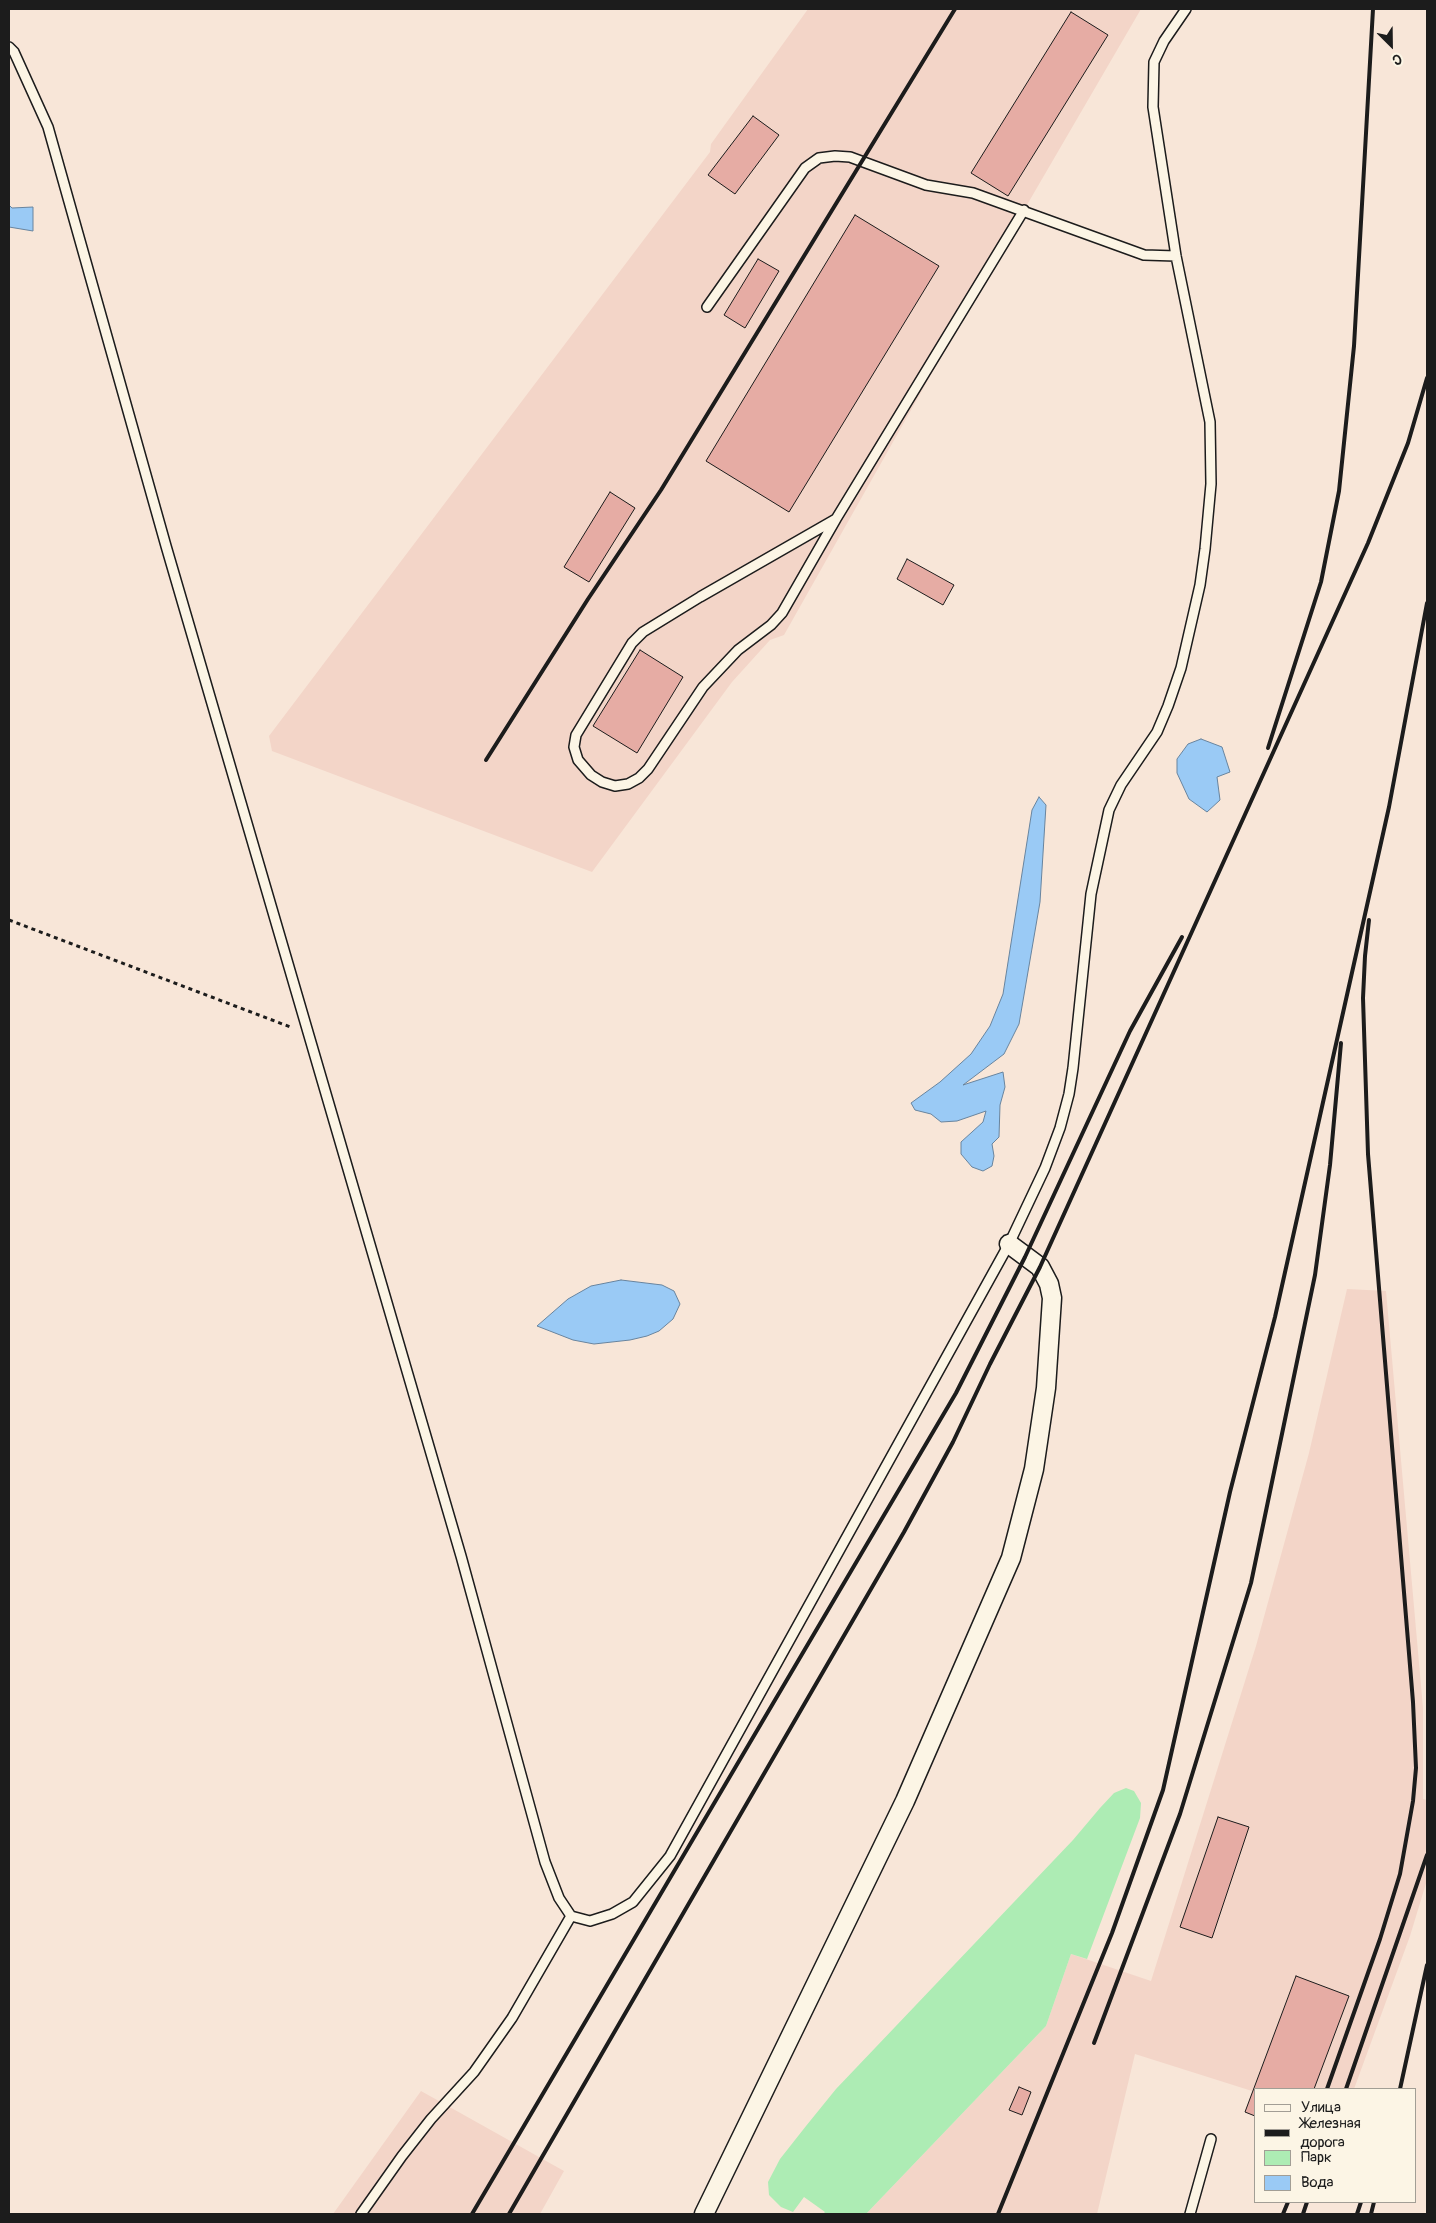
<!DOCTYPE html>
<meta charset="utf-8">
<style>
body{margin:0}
#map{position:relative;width:1436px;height:2223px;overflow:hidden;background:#f8e6d8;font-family:Pangolin,sans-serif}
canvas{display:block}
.frame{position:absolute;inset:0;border:10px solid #1c1c1c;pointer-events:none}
.legend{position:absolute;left:1254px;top:2088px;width:162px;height:115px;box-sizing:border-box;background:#fcf5e5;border:1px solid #a29e95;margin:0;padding:6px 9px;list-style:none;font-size:15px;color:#1c1c1c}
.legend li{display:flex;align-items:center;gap:10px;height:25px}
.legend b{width:25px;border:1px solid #a29e95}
.north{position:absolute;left:1366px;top:20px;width:50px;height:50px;-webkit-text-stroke:4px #fcf5e5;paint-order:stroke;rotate:157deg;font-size:14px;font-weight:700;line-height:20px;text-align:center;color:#1c1c1c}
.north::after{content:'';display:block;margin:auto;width:18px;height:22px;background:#1c1c1c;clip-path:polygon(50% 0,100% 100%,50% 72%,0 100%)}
</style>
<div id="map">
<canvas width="1436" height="2223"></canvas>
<div class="frame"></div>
<ul class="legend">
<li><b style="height:6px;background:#fcf5e5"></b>Улица</li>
<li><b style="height:6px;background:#1c1c1c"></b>Железная дорога</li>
<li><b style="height:14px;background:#adecb4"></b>Парк</li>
<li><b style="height:14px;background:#9acaf5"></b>Вода</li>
</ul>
<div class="north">С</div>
</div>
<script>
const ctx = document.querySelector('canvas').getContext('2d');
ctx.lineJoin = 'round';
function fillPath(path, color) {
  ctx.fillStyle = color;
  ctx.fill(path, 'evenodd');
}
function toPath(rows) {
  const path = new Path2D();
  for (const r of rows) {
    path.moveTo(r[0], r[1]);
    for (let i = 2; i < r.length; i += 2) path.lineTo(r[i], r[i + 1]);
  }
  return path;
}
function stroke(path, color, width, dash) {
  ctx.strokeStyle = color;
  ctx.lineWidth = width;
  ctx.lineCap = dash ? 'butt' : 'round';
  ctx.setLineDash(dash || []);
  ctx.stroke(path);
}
fillPath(toPath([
 [808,9,1141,9,1024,210,784,635,770,640,732,682,592,872,272,751,269,736,710,152,711,144],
 [1347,1289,1386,1291,1423,1708,1423,1799,1427,1800,1427,1880,1410,1936,1354,2089,1255,2089,1255,2116,1245,2112,1252,2091,1135,2054,1097,2214,866,2214,1046,2026,1071,1954,1151,1981,1256,1646,1309,1453],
 [421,2091,564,2171,540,2214,333,2214]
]), '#f3d5c8');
fillPath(toPath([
 [1126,1788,1134,1791,1141,1803,1140,1818,1087,1959,1071,1954,1046,2026,866,2214,823,2214,825,2212,804,2197,793,2212,781,2207,769,2195,768,2182,780,2159,806,2126,836,2089,1073,1840,1100,1808,1114,1793]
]), '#adecb4');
const water = toPath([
 [9,205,12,208,33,207,33,231,9,227,9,205],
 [1201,739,1222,747,1230,772,1217,777,1220,800,1207,812,1189,799,1177,773,1177,759,1188,744,1201,739],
 [1039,797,1046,805,1040,902,1019,1024,1004,1054,963,1085,1003,1072,1005,1087,1000,1105,999,1137,992,1144,994,1156,992,1166,983,1171,972,1167,961,1154,961,1142,983,1122,986,1111,957,1121,941,1122,931,1114,915,1110,911,1103,940,1082,971,1054,990,1026,1003,994,1032,810,1039,797],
 [621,1280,662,1285,674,1291,680,1304,673,1319,659,1331,647,1336,630,1340,594,1344,573,1340,537,1326,568,1299,591,1286,621,1280]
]);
fillPath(water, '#9acaf5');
stroke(water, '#68849e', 1);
const building = toPath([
 [1071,12,1108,35,1008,196,971,173,1071,12],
 [753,116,779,135,735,194,708,175,753,116],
 [855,215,939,266,789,512,706,461,855,215],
 [758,259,779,271,745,328,724,315,758,259],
 [610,492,635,508,589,582,564,567,610,492],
 [907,559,954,585,943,605,897,579,907,559],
 [640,650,683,677,637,753,593,726,640,650],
 [1218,1817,1249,1827,1212,1938,1180,1927,1218,1817],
 [1296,1976,1349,1996,1314,2089,1255,2089,1255,2116,1245,2112,1296,1976],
 [1019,2087,1031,2092,1022,2115,1009,2110,1019,2087]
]);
fillPath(building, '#e6aca4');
stroke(building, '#1c1c1c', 1);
const lane = toPath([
 [9,47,14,52,48,127,166,546,461,1556,545,1862,559,1898,571,1916,590,1921,612,1914,633,1902,670,1856,1009,1244,1045,1168,1060,1128,1069,1094,1073,1068,1091,894,1109,810,1121,785,1157,732,1168,706,1181,668,1200,585,1205,549,1211,484,1210,422,1176,256,1153,107,1154,62,1164,41,1186,9],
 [707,307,805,168,819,158,835,156,850,157,926,185,973,193,1144,255,1176,256],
 [836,519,700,597,643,632,632,643,576,735,574,747,578,760,591,775,602,782,615,786,628,784,639,778,648,769,703,687,738,650,771,625,782,613,836,519,1024,210],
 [361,2214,402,2156,431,2119,474,2072,512,2018,571,1916],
 [1190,2214,1211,2139]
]);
const street = toPath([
 [704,2214,905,1801,1011,1558,1034,1469,1046,1388,1052,1298,1049,1284,1040,1267,1009,1244]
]);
stroke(lane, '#1c1c1c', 12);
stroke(street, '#1c1c1c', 21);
stroke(toPath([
 [9,920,293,1028]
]), '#1c1c1c', 3, [4, 4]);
stroke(lane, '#fcf5e5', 9);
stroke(street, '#fcf5e5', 18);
stroke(toPath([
 [1268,748,1321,582,1339,491,1354,346,1373,9],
 [486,760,588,599,661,490,955,9],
 [1094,2043,1180,1814,1251,1583,1315,1275,1330,1165,1341,1043],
 [1327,2089,1380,1939,1400,1874,1413,1801,1416,1768,1413,1702,1368,1154,1363,998,1365,956,1369,920],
 [1346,2089,1427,1855],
 [1400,2089,1427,1965],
 [472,2214,956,1393,1025,1257,1130,1031,1182,937],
 [509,2214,904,1532,953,1442,990,1364,1040,1267,1368,543,1408,443,1427,378],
 [998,2214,1112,1933,1163,1790,1230,1492,1275,1317,1389,807,1427,603],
 [1283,2214,1288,2202],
 [1303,2214,1307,2202],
 [1357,2214,1361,2202],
 [1371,2214,1374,2202]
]), '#1c1c1c', 4);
</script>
